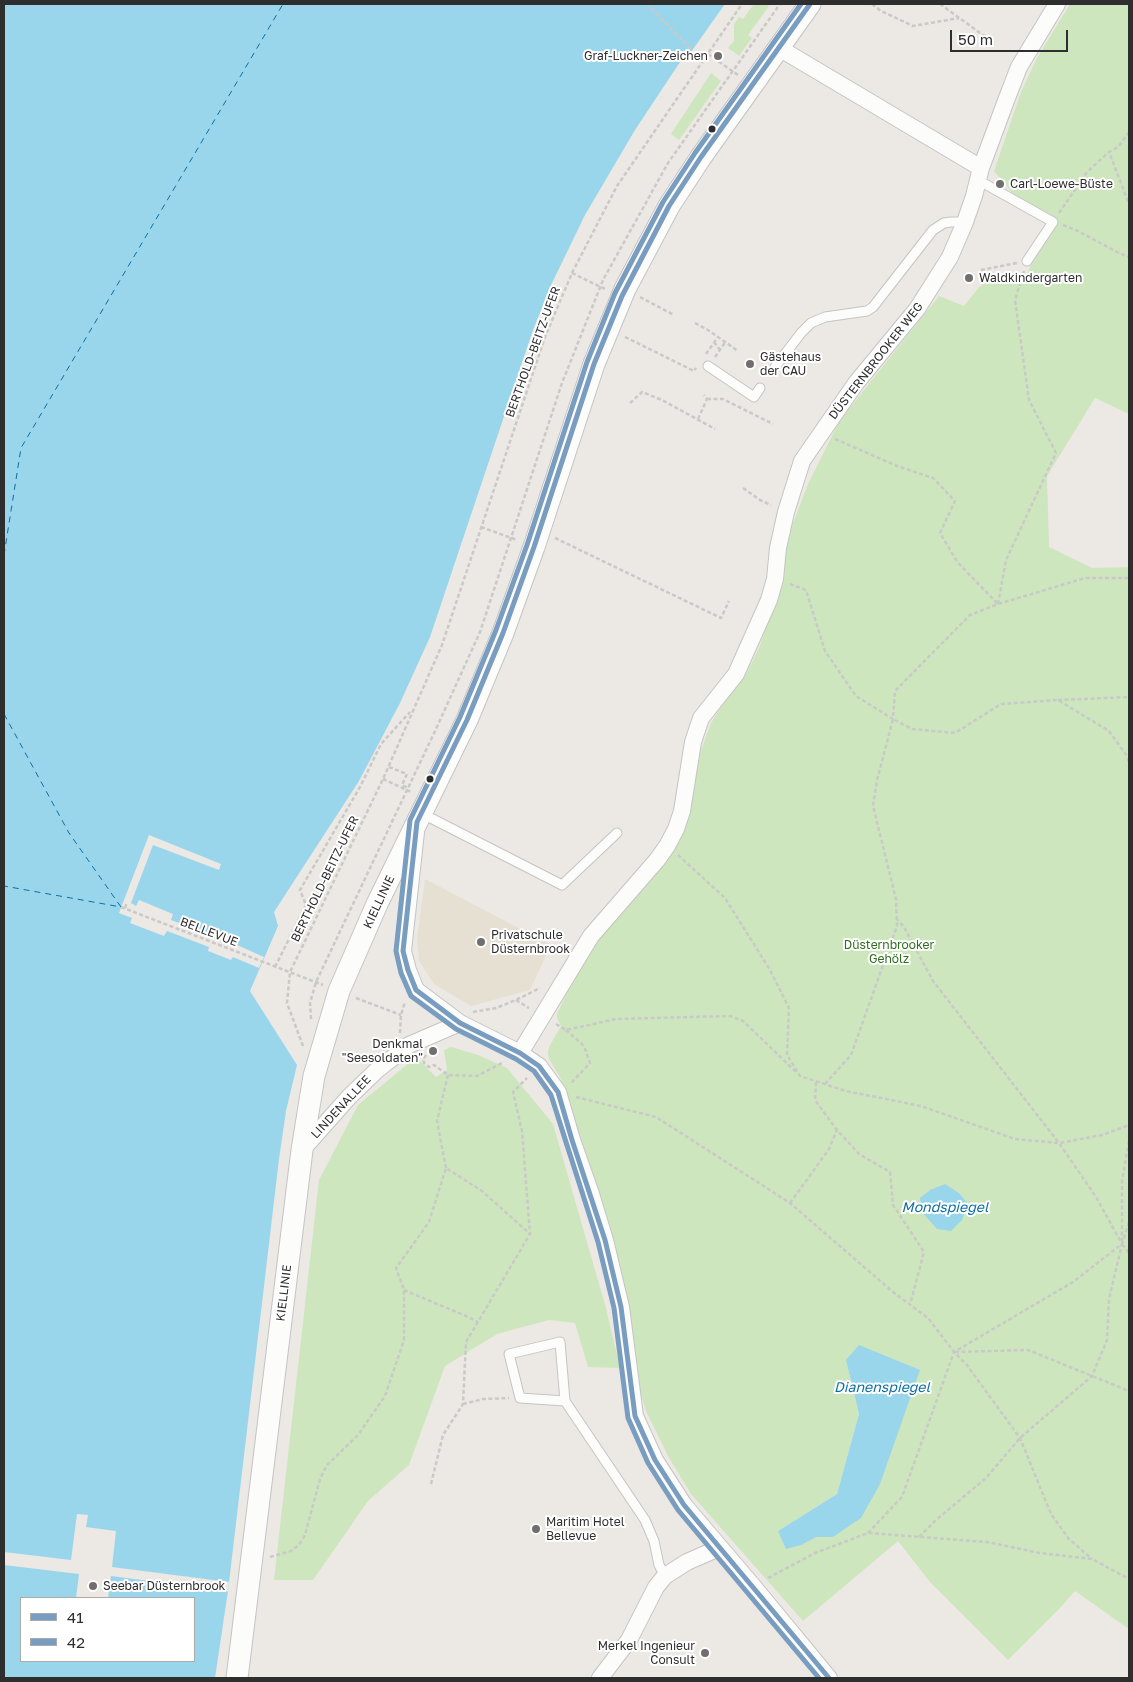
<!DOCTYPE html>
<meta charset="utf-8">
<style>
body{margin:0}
#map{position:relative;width:1133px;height:1682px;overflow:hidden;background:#ece8e4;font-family:"Golos Text",sans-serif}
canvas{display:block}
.frame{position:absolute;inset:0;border:5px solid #2e2e2e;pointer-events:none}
.legend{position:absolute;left:20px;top:1597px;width:175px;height:65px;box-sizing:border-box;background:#fff;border:1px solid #ababab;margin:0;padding:6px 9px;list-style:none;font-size:15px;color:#2e2e2e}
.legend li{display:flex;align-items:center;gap:10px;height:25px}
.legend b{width:25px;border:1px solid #ababab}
.scale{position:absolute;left:950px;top:30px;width:118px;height:22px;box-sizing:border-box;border:2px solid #2e2e2e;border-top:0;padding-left:6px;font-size:15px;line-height:18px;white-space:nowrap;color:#2e2e2e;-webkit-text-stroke:4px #fff;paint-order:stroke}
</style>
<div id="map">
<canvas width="1133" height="1682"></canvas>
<div class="frame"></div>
<ul class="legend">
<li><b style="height:6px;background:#799dc0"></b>41</li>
<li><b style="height:6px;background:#799dc0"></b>42</li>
</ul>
<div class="scale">50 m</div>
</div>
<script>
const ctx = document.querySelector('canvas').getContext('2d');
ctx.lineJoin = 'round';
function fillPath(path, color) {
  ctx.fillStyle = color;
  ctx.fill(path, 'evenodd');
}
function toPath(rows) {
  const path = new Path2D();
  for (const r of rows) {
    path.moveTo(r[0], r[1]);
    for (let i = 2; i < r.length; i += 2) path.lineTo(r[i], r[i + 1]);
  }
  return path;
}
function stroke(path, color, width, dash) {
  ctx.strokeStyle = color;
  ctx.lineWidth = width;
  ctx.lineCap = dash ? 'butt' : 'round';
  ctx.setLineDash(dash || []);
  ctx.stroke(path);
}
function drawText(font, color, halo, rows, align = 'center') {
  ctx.font = font + ' "Golos Text",sans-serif';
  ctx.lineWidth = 4;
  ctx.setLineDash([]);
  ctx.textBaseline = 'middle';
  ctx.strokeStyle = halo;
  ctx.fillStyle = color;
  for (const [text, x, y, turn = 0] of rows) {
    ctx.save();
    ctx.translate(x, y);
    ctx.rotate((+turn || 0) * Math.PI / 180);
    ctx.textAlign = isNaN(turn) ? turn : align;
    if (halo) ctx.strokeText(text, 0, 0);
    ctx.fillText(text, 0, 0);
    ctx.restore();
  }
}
fillPath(toPath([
 [425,879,551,945,530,990,471,1006,434,984,419,961,417,938]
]), '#e6e0d3');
fillPath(toPath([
 [754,4,765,4,769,6,748,35,752,38,739,56,728,48,734,41,734,24,739,17,743,19],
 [1070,4,1129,4,1129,414,1095,398,1047,476,1049,547,1092,568,1129,567,1129,1629,1075,1591,1060,1608,1008,1660,930,1582,898,1541,803,1621,691,1494,669,1458,646,1411,634,1370,627,1314,610,1226,560,1077,549,1059,548,1053,549,1047,561,1026,557,1018,557,1014,572,981,598,936,689,814,701,750,711,723,725,700,745,676,759,648,773,608,792,526,808,484,840,420,939,296,964,306,979,287,987,282,1016,282,1027,274,1053,216,1029,204,1014,195,994,171,1021,92,1037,58],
 [846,1360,880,1484,833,1537,816,1537,778,1531,837,1494,859,1414],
 [711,73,721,81,679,140,671,134],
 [451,1047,478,1055,507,1068,553,1124,606,1308,620,1368,588,1367,575,1323,549,1320,497,1334,445,1366,409,1465,368,1501,313,1580,274,1580,319,1180,358,1105,416,1057,436,1077,447,1070,444,1050]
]), '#cee6be');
fillPath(toPath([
 [4,4,725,4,691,52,688,50,635,130,585,215,552,283,533,330,430,637,400,703,359,781,274,912,278,926,250,991,297,1065,286,1111,279,1159,228,1591,215,1678,4,1678],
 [21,1598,194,1598,194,1661,21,1661],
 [945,1184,959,1193,968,1204,962,1220,951,1231,937,1229,922,1212,920,1198,930,1190],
 [859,1345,920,1370,880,1484,861,1518,833,1537,816,1537,801,1545,786,1549,778,1531,837,1494,859,1414,846,1360]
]), '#99d6ec');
fillPath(toPath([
 [149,835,221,864,219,870,153,845,131,903,136,906,139,900,173,914,171,920,214,936,215,933,238,942,237,945,264,957,259,968,233,957,231,960,208,951,209,947,167,931,164,936,130,923,132,918,119,913],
 [77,1514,88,1515,86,1527,116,1531,112,1567,229,1582,228,1591,111,1576,108,1598,76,1598,79,1574,4,1565,4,1552,71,1560]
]), '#ece8e4');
stroke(toPath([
 [4,555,21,448,283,4],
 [4,714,69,833,121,907,4,886]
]), '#0d6fa3', 1, [6, 5]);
const service = toPath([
 [978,180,1053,222,1027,261],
 [708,366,754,397,760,388],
 [775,367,801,333,811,323,825,317,867,311,873,307,880,298,933,230,944,223,951,222,965,222],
 [421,813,562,885,617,833],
 [565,1401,560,1342,509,1354,520,1398,565,1401,645,1520,654,1541,659,1565,665,1576]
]);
const minor = toPath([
 [779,48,981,168],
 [416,832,403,951,408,970,416,990,460,1023,520,1053,539,1066,558,1092,572,1140,591,1194,605,1240,621,1307,635,1416,655,1460,684,1505,753,1586,829,1678],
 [520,1053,591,936,657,860,667,846,676,829,682,811,693,742,701,718,736,674,769,600,775,579,778,548,786,512,802,461,856,383,917,309,950,257,965,222,974,196,981,168,1007,98,1019,67,1057,4],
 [302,1150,349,1097,377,1070,409,1045,460,1023],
 [600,1678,629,1640,656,1587,665,1576,687,1562,719,1548]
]);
const tertiary = toPath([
 [237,1678,302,1150,314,1076,339,991,377,904,467,720,503,633,534,547,594,364,625,289,669,206,701,157,810,4]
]);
stroke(service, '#c5c4c5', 11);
stroke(minor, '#c5c4c5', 18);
stroke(tertiary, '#c5c4c5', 23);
stroke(toPath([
 [647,4,692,50],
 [872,4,881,11,913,26,959,18],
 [940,4,994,43],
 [708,54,738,75],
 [1129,132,1118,147,1109,152,1129,204],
 [1059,213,1087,172,1109,152],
 [1063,225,1078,231,1117,252,1129,257],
 [981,270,1017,263],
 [572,273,607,290],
 [640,297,674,315],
 [695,323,708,330,738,351],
 [625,337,694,371,696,368],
 [714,342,720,350],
 [706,354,718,337],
 [715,357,726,341],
 [707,399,723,399,773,424],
 [630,403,642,392,662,400,715,429],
 [698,419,707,399,704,395],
 [835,439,897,466,933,478,955,501,940,533,958,563,998,604],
 [743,488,760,500,771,505],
 [481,527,517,540],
 [555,538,721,618,729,601],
 [790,584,806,590,825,651,856,696,893,719,895,691,970,615,998,604,1085,578,1129,578],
 [998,604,1006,560,1056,453,1029,400,1015,300,1024,271],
 [1058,700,1129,697],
 [389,767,407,774,402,785,408,788],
 [383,779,411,792],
 [678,855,725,898,770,970,789,1008,787,1055,800,1076,846,1091,921,1106,1015,1139,1059,1143,1066,1142,1102,1135,1129,1125],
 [121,907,323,985],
 [125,908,127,902],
 [896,918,904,927,933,981,1059,1143,1096,1197,1122,1244,1109,1299,1107,1340,1092,1376,1020,1438,986,1478,935,1521,918,1538],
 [275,967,306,905,300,890,360,787,381,744,410,712],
 [356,998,401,1015],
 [516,1000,529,1008],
 [473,1012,496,1008,516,1000,540,988],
 [311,1019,310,1003,316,982,436,729,480,632,562,383,603,280,668,163,780,4],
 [556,1024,566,1030,616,1019,730,1016,743,1021,797,1073],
 [566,1030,584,1046,590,1063,570,1084],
 [400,1033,401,1015,405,1002],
 [303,1046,287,1003,290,972,383,779,442,645,545,337,572,273,617,186,742,4],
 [426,1055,423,1059,424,1063,429,1067,434,1065,448,1075,477,1076,504,1062],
 [816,1082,815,1100,837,1130,859,1154,890,1172,893,1205,924,1252,910,1305],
 [825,1084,851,1055,897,926,896,899,873,806,877,780,893,719,912,729,955,733,1001,704,1058,700,1109,731,1127,756,1129,763],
 [576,1097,656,1117,790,1203,893,1292,928,1318,954,1352,966,1364,1020,1438,1051,1514,1069,1539,1092,1559],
 [1129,1141,1122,1181,1122,1244,1129,1253],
 [446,1168,437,1121,448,1075],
 [790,1203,829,1149,837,1130],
 [404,1290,466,1316,478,1322],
 [955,1352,1028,1350,1129,1391],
 [463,1404,483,1399,509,1398],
 [431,1484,443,1435,463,1404,466,1342,530,1234,522,1131,513,1092,527,1078],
 [868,1533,902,1497,954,1352,1073,1282,1122,1244,1129,1222],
 [270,1557,291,1551,299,1545,305,1535,320,1479,327,1465,358,1435,385,1396,404,1340,404,1290,396,1268,429,1222,446,1168,482,1191,530,1234],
 [768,1578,815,1553,868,1533,987,1542,1040,1553,1092,1559,1129,1579]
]), '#c9c9c8', 2.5, [4, 2.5]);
stroke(service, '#fcfcfb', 9);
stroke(minor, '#fcfcfb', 16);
stroke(tertiary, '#fcfcfb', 21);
stroke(toPath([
 [810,4,701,157,669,206,622,296,594,364,534,547,503,633,467,720,417,822,403,951,408,970,416,990,460,1023,520,1053,539,1066,558,1092,572,1140,605,1240,621,1307,635,1416,655,1460,684,1505,829,1678]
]), '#799dc0', 5);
stroke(toPath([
 [801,4,695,153,663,202,615,293,587,362,527,545,496,630,460,717,410,820,396,951,401,973,411,996,456,1029,516,1059,534,1071,551,1095,598,1242,614,1308,628,1418,648,1463,678,1510,819,1678]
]), '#799dc0', 5);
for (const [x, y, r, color] of [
 [718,56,5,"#706f6e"],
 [712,129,4.5,"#2e2e2e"],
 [1000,184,5,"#706f6e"],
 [969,278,5,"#706f6e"],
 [750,364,5,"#706f6e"],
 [430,779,4.5,"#2e2e2e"],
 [481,942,5,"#706f6e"],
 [433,1051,5,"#706f6e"],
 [536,1529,5,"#706f6e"],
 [93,1586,5,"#706f6e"],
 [705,1653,5,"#706f6e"]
]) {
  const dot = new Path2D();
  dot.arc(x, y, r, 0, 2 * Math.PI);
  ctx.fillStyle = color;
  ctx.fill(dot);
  stroke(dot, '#fff', 2);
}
drawText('12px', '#2e2e2e', '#fff', [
 ["Graf-Luckner-Zeichen",708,56,"right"],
 ["Carl-Loewe-Büste",1010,184],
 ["Waldkindergarten",979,278],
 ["Gästehaus",760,357],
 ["der CAU",760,371],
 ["Privatschule",491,935],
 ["Düsternbrook",491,949],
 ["Denkmal",423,1044,"right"],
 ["\"Seesoldaten\"",423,1058,"right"],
 ["Maritim Hotel",546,1522],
 ["Bellevue",546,1536],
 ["Seebar Düsternbrook",103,1586],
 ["Merkel Ingenieur",695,1646,"right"],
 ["Consult",695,1660,"right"]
], 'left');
drawText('12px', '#2e2e2e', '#fff', [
 ["BERTHOLD-BEITZ-UFER",533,352,-70],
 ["DÜSTERNBROOKER WEG",876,361,-52],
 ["BERTHOLD-BEITZ-UFER",325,879,-64],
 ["KIELLINIE",379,902,-65],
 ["BELLEVUE",209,932,21],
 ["LINDENALLEE",341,1107,-47],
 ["KIELLINIE",284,1293,-83]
]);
drawText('12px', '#2c6e1b', '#fff', [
 ["Düsternbrooker",889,945],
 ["Gehölz",889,959]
]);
drawText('italic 14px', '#0d6fa3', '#fff', [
 ["Mondspiegel",945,1208],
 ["Dianenspiegel",882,1388]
]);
</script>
